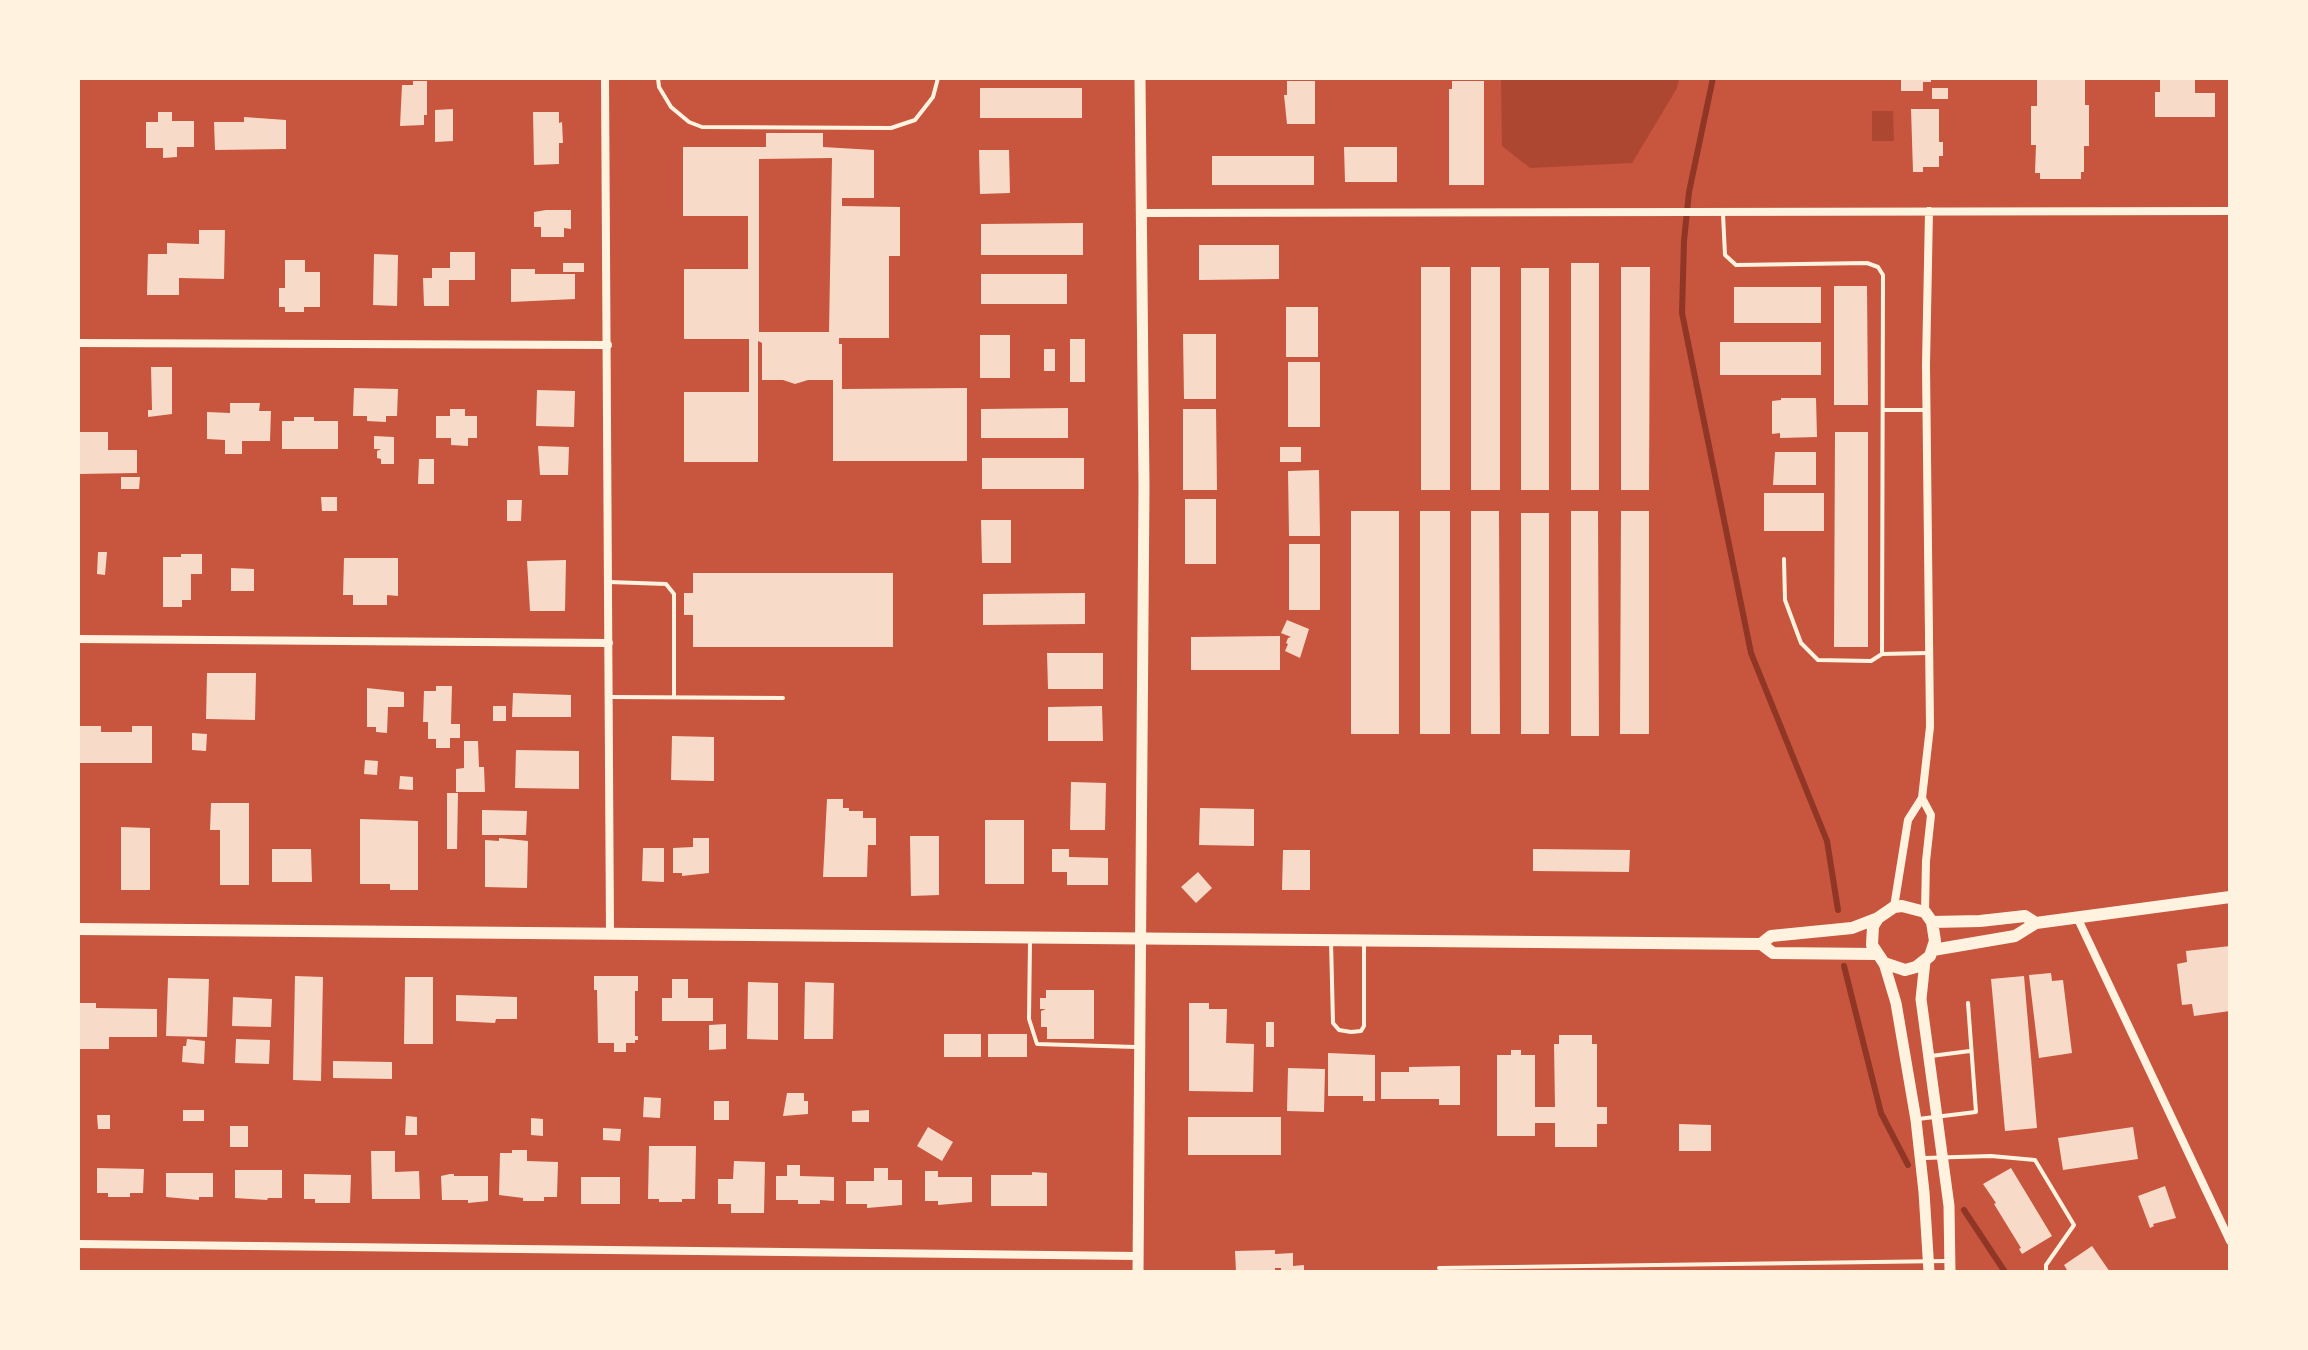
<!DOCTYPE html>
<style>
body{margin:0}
#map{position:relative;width:2308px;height:1350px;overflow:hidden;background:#c8553d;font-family:Barlow,sans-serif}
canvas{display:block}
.frame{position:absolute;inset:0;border:80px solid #fff3e0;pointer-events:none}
</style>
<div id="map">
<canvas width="2308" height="1350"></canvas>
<div class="frame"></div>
</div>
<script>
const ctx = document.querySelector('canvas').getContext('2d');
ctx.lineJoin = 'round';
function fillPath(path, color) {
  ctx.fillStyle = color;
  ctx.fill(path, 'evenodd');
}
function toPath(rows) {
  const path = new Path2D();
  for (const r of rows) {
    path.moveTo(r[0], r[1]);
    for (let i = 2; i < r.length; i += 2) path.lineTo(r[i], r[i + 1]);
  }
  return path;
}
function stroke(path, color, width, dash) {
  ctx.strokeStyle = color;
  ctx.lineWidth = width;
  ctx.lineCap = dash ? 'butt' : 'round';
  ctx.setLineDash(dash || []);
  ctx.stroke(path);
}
fillPath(toPath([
 [1501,78,1679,78,1677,88,1632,163,1530,168,1502,146],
 [1872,111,1893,111,1894,141,1872,141]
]), '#ae4732');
stroke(toPath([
 [1713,78,1689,192,1684,241,1682,313,1751,653,1827,841,1838,910],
 [1844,966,1881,1113,1908,1165],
 [1964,1210,2005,1272]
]), '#8f3625', 6);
fillPath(toPath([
 [1901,78,1931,78,1931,82,1923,82,1923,91,1901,91],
 [2041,78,2085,80,2085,105,2089,105,2089,146,2084,146,2084,172,2081,172,2081,179,2040,179,2040,173,2035,173,2036,145,2031,145,2031,106,2037,106,2037,80],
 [2160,78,2195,78,2195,93,2215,93,2215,117,2155,117,2155,92,2160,92],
 [413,81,427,81,427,115,424,115,424,125,400,126,402,85,413,85],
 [1287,81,1315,81,1315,124,1287,124,1284,95,1287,95],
 [1452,81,1484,81,1484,185,1449,185,1449,89,1452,89],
 [980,88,1082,88,1082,118,980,118],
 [1932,88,1948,88,1948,99,1932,99],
 [453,109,453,141,435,142,435,110],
 [1911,109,1939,109,1939,142,1943,142,1943,156,1939,156,1939,167,1923,167,1923,172,1913,172],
 [158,112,172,112,172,121,194,121,194,147,177,147,177,157,163,158,163,148,146,148,146,122,158,122],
 [533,112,559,112,559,123,562,122,563,143,559,143,559,164,534,165],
 [244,117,286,120,286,149,215,150,214,122,244,122],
 [766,133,823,133,823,147,874,150,874,198,842,198,842,206,900,207,900,256,889,256,889,338,839,338,839,344,842,344,842,389,967,388,967,461,833,461,833,380,808,380,795,384,783,380,762,380,762,343,758,341,758,462,684,462,684,392,749,392,749,339,684,339,684,269,748,269,748,216,683,216,683,147,766,147],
 [832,158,829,332,759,332,759,159],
 [1344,147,1397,147,1397,182,1345,182],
 [979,150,1009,150,1010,193,980,194],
 [1212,156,1314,156,1314,185,1212,185],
 [546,210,571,210,571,229,564,228,564,237,541,237,541,227,534,227,534,212],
 [1083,223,1083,255,981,255,981,224],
 [199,230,225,230,224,279,179,278,179,295,147,295,148,254,167,254,167,243,199,244],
 [1199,245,1279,245,1279,279,1199,280],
 [450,252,475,252,475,280,449,280,449,306,424,306,423,278,432,278,432,268,450,268],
 [374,254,398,255,397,306,373,305],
 [285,260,305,260,305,272,320,272,320,307,304,307,304,312,285,312,285,307,279,307,279,288,285,288],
 [563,263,584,263,584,272,563,272],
 [1571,263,1599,263,1599,490,1571,490],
 [1421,267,1450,267,1450,490,1421,490],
 [1471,267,1500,267,1500,490,1471,490],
 [1621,267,1650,267,1649,490,1621,490],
 [1521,268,1549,268,1549,490,1521,490],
 [511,269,535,269,535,274,575,274,575,299,511,302],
 [981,274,1067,274,1067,304,981,304],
 [1834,286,1867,286,1868,405,1834,405],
 [1734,287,1821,287,1821,323,1734,323],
 [1286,307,1318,307,1318,357,1286,357],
 [1183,334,1216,334,1216,399,1184,399],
 [980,335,1010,335,1010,378,980,378],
 [1070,339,1085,339,1085,382,1070,382],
 [1720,342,1821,342,1821,375,1720,375],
 [1044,349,1055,349,1055,371,1044,371],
 [1288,362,1320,362,1320,427,1288,427],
 [151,367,172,367,172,414,148,417,148,410,152,410],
 [354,388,398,389,397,416,386,416,386,422,367,421,367,416,353,416],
 [537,390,575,391,574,427,536,426],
 [1781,398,1816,398,1817,437,1780,438,1780,433,1772,434,1772,401,1781,400],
 [230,403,260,403,259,411,271,411,270,441,242,441,242,454,225,454,225,440,207,439,207,412,230,413],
 [1068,408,1068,438,981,438,981,409],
 [450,409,465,409,465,416,477,416,477,438,468,438,468,446,451,445,451,438,436,438,436,416,450,416],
 [1183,409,1216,409,1217,490,1183,490],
 [294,417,314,417,314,421,338,421,338,449,282,449,282,421,294,421],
 [78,432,108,432,108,450,137,450,137,473,78,474],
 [1835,432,1868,432,1868,647,1834,647],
 [374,436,394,437,394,464,381,464,381,459,377,458,377,451,381,449,374,449],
 [538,446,569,447,568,475,540,475],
 [1280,447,1301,447,1301,462,1280,462],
 [1775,452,1816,452,1816,485,1773,485],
 [982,458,1084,458,1084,489,982,489],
 [419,459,434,459,434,484,418,484],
 [1319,470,1320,536,1289,536,1288,471],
 [121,477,140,477,139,489,121,489],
 [1764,493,1824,493,1824,531,1764,531],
 [321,497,337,497,337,511,322,511],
 [1185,499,1216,499,1216,564,1185,564],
 [507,500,522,500,521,521,507,521],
 [1351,511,1399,511,1399,734,1351,734],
 [1420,511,1450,511,1450,734,1420,734],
 [1471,511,1499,511,1500,734,1471,734],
 [1571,511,1598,511,1599,736,1571,736],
 [1621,511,1649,511,1649,734,1620,734],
 [1521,513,1549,513,1549,734,1521,734],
 [981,520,1011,520,1011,563,982,563],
 [1289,544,1320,544,1320,610,1289,610],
 [98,552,107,552,105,575,97,574],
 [181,554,202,554,202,574,191,574,191,600,182,600,182,607,163,607,163,557,181,557],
 [344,558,398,558,398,596,387,595,387,605,353,605,353,595,343,595],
 [566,560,565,611,530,611,527,561],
 [231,568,254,569,254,591,231,591],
 [693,573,893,573,893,647,693,647,693,615,684,615,684,593,693,593],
 [1085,593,1085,624,983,625,983,594],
 [1287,620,1309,629,1300,658,1285,651,1288,644,1286,643,1288,638,1291,637,1281,633],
 [1280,636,1280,670,1191,670,1191,637],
 [1047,653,1103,653,1103,689,1048,689],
 [207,673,256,673,255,720,206,719],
 [436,686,452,686,451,724,460,724,460,738,450,738,450,748,436,748,436,739,428,739,428,722,423,722,424,691,436,691],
 [367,688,404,692,404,707,388,707,387,733,376,732,376,727,367,727],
 [513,693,571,695,571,717,512,717],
 [493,706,506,706,506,721,493,721],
 [1102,706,1103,741,1048,741,1048,707],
 [78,726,101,726,101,732,132,732,132,726,152,726,152,763,78,763],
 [192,733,207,734,206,751,192,750],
 [672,736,714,737,714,781,671,780],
 [464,741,478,741,479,767,484,767,485,792,456,792,456,769,464,768],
 [516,750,579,751,579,789,515,788],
 [365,760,378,761,377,775,364,774],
 [400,776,413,777,413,790,399,789],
 [1071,782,1106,783,1105,830,1070,830],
 [447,793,458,793,457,849,447,849],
 [827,799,843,799,843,808,849,808,849,811,863,811,863,818,876,818,876,845,868,845,867,877,823,877],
 [211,803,249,803,249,885,220,885,220,830,210,830],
 [1200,808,1254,809,1254,846,1199,845],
 [482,810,527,811,526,835,482,835],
 [360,819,418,821,418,890,390,890,390,884,360,884],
 [985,820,1024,820,1024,884,985,884],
 [121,827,150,828,150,890,121,890],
 [910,836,939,836,939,895,911,896],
 [499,838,528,841,527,888,485,887,485,840,499,841],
 [693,838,709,838,709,873,682,876,682,873,673,873,673,848,693,847],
 [643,848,664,848,664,882,642,881],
 [272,849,311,849,312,882,272,882],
 [1052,849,1069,849,1069,857,1108,858,1108,885,1067,885,1067,872,1052,872],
 [1533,849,1630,850,1629,872,1533,871],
 [1283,850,1310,850,1310,890,1282,890],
 [1198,872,1212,888,1196,903,1181,887],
 [2230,946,2230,1011,2194,1016,2192,1004,2182,1005,2177,964,2187,962,2186,951],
 [2051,973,2052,981,2063,980,2072,1053,2039,1058,2029,975],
 [295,976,323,977,321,1081,293,1080],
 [594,976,638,976,638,991,635,991,635,1036,638,1036,638,1040,635,1040,635,1043,626,1043,626,1052,614,1052,614,1043,598,1043,597,990,594,990],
 [2024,976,2037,1128,2005,1131,1991,979],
 [405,977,433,977,433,1044,404,1044],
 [168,978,209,979,207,1037,166,1036],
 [672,979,688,979,688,998,713,998,713,1021,662,1021,662,998,672,998],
 [748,982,778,983,778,1040,747,1039],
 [805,982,834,983,833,1039,804,1039],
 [1046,990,1094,990,1094,1039,1047,1039,1047,1027,1041,1027,1041,1011,1046,1009,1040,1009,1040,998,1046,998],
 [456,995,517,997,517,1019,496,1019,495,1023,456,1021],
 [233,997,272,999,271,1027,232,1026],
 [78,1003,96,1003,96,1008,157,1009,157,1037,109,1037,109,1049,78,1049],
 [1189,1003,1209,1003,1209,1009,1227,1009,1226,1043,1254,1044,1253,1092,1189,1091],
 [1266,1022,1274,1022,1274,1047,1266,1047],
 [726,1024,726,1049,709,1050,709,1025],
 [944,1034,981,1034,981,1057,944,1057],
 [988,1034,1027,1034,1027,1057,988,1057],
 [1559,1035,1592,1035,1592,1044,1597,1044,1597,1107,1607,1107,1607,1124,1597,1124,1597,1147,1555,1147,1555,1123,1535,1123,1535,1136,1497,1136,1497,1055,1511,1055,1511,1050,1521,1050,1521,1055,1535,1055,1535,1107,1555,1107,1554,1044,1559,1044],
 [187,1039,205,1041,204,1064,182,1062,183,1046,186,1046],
 [236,1039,270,1040,269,1064,235,1063],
 [1328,1053,1375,1055,1375,1101,1363,1101,1363,1096,1328,1096],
 [333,1061,392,1062,392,1079,333,1078],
 [1460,1066,1460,1105,1439,1105,1439,1099,1381,1099,1381,1072,1409,1072,1409,1067],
 [1288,1068,1325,1069,1324,1112,1287,1111],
 [787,1093,804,1093,804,1101,808,1101,808,1114,783,1116],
 [644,1097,661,1098,660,1118,643,1117],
 [714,1101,729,1101,729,1120,714,1120],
 [183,1110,204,1110,204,1121,183,1121],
 [869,1110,869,1122,852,1122,852,1111],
 [97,1115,110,1115,110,1129,98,1129],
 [406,1116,417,1117,417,1135,405,1135],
 [1188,1117,1281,1117,1281,1155,1188,1155],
 [531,1118,543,1119,543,1136,531,1135],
 [1679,1124,1711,1125,1711,1151,1679,1151],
 [230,1126,248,1126,248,1147,230,1147],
 [928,1127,953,1142,942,1161,917,1146],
 [2133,1127,2138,1159,2063,1170,2058,1138],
 [603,1128,621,1129,620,1141,603,1140],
 [649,1146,696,1146,695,1199,682,1199,682,1202,659,1202,659,1199,648,1199],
 [512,1150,527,1150,527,1161,558,1162,557,1197,544,1197,544,1201,523,1201,523,1198,499,1195,500,1153,512,1153],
 [371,1151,395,1151,395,1172,419,1171,420,1199,372,1199],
 [734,1161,765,1162,764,1213,731,1213,731,1204,718,1204,718,1179,733,1179],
 [787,1165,800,1165,800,1176,834,1177,834,1201,820,1200,820,1204,798,1204,798,1200,776,1200,776,1176,787,1176],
 [97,1168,144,1169,143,1193,130,1193,130,1197,108,1197,108,1193,97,1193],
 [874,1168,888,1168,888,1180,902,1180,902,1205,867,1208,867,1204,846,1204,846,1181,874,1181],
 [2011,1168,2052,1236,2022,1254,2019,1249,2021,1248,1994,1204,1996,1203,1983,1184],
 [235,1170,282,1170,282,1198,268,1198,267,1200,235,1198],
 [925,1171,938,1171,938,1177,972,1177,972,1202,938,1205,938,1201,925,1201],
 [1032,1172,1047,1173,1047,1206,991,1206,991,1175,1032,1175],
 [166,1173,213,1173,213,1197,199,1197,199,1200,166,1197],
 [304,1174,351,1175,350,1203,315,1203,315,1199,304,1199],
 [450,1174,454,1174,454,1176,488,1176,488,1201,468,1203,468,1200,442,1200,441,1176],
 [581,1177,620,1177,620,1204,581,1204],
 [2165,1186,2176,1218,2153,1224,2154,1226,2150,1228,2138,1196],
 [2092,1246,2110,1272,2067,1270,2064,1265],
 [1275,1250,1275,1254,1293,1253,1293,1266,1304,1265,1304,1272,1281,1272,1281,1268,1275,1268,1275,1272,1236,1272,1235,1251]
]), '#f7dbc8');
stroke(toPath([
 [658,78,659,87,671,107,689,122,702,127,891,128,915,120,933,97,938,78],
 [1723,214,1725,255,1736,265,1867,263,1878,267,1883,275,1882,654,1871,661,1818,660,1801,643,1785,600,1784,559],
 [1883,410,1924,410],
 [609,582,666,584,674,594,674,697],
 [1882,654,1928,653],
 [609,697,783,698],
 [1331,941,1333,1023,1339,1030,1351,1032,1361,1031,1364,1026,1364,943],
 [1030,942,1029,1019,1037,1044,1136,1047],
 [1931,1056,1970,1051],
 [1918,1119,1976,1112,1968,1003],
 [1924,1158,1991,1156,2035,1160,2074,1225,2046,1265,2046,1272],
 [1439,1268,1947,1261]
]), '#fff3e0', 4);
stroke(toPath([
 [605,78,610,934],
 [1142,213,2230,211],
 [78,343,608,345],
 [78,639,609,643],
 [1922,798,1931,815,1926,861,1925,912],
 [1894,907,1908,820,1922,798,1930,727,1926,365,1929,211],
 [2077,917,2230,1241],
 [78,1244,1138,1256]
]), '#fff3e0', 8);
stroke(toPath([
 [1925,961,1921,999,1949,1206,1950,1272],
 [1884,963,1896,1003,1916,1120,1924,1192,1929,1272],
 [1138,1272,1144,487,1140,78]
]), '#fff3e0', 11);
stroke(toPath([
 [1932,922,1980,921,2025,916,2036,923],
 [78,929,1761,944,1773,953,1876,954],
 [1761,944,1771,936,1852,928,1878,918,1894,907,1902,906,1925,912,1932,922,1935,941,1930,956,1916,967,1905,970,1884,963,1872,945,1873,926,1878,918],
 [1933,950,2015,936,2036,923,2230,897]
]), '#fff3e0', 12);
</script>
